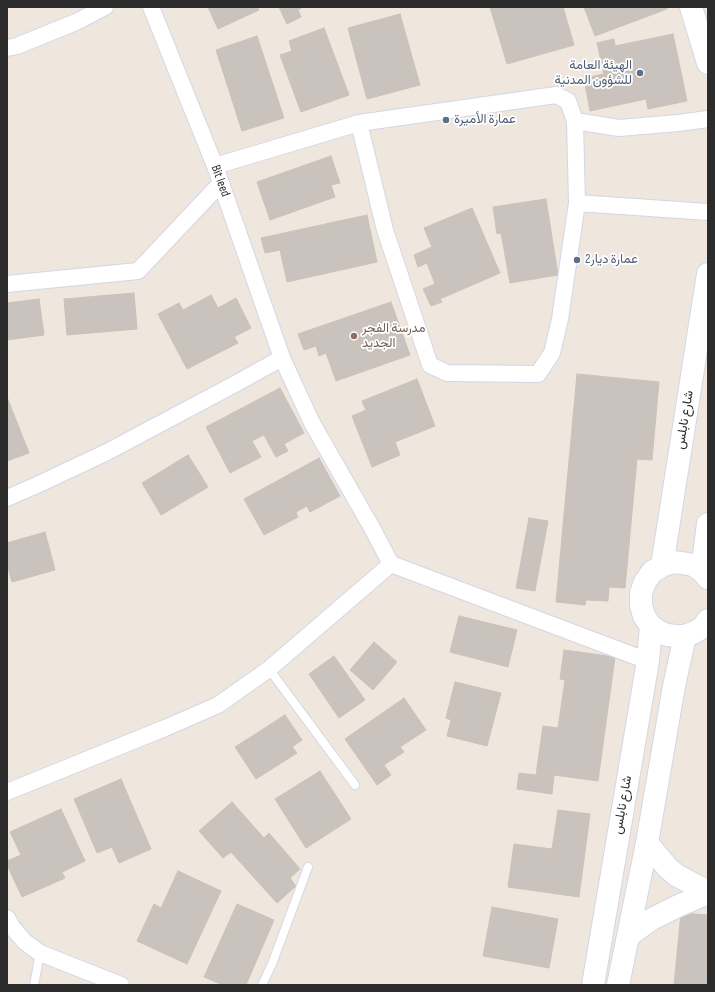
<!DOCTYPE html>
<meta charset="utf-8">
<style>
body{margin:0}
#map{position:relative;width:715px;height:992px;overflow:hidden;background:#efe6dd;font-family:"Sofia Sans Condensed",sans-serif}
canvas{display:block}
.frame{position:absolute;inset:0;border:8px solid #2c2c2c;pointer-events:none}
</style>
<div id="map">
<canvas width="715" height="992"></canvas>
<div class="frame"></div>
</div>
<script>
const ctx = document.querySelector('canvas').getContext('2d');
ctx.lineJoin = 'round';
function fillPath(path, color) {
  ctx.fillStyle = color;
  ctx.fill(path, 'evenodd');
}
function toPath(rows) {
  const path = new Path2D();
  for (const r of rows) {
    path.moveTo(r[0], r[1]);
    for (let i = 2; i < r.length; i += 2) path.lineTo(r[i], r[i + 1]);
  }
  return path;
}
function stroke(path, color, width, dash) {
  ctx.strokeStyle = color;
  ctx.lineWidth = width;
  ctx.lineCap = dash ? 'butt' : 'round';
  ctx.setLineDash(dash || []);
  ctx.stroke(path);
}
function drawText(font, color, halo, rows, align = 'center') {
  ctx.font = font + ' "Sofia Sans Condensed",Vazirmatn,sans-serif';
  ctx.lineWidth = 3.5;
  ctx.setLineDash([]);
  ctx.textBaseline = 'middle';
  ctx.strokeStyle = halo;
  ctx.fillStyle = color;
  for (const [text, x, y, turn = 0] of rows) {
    ctx.save();
    ctx.translate(x, y);
    ctx.rotate((+turn || 0) * Math.PI / 180);
    ctx.textAlign = isNaN(turn) ? turn : align;
    if (halo) ctx.strokeText(text, 0, 0);
    ctx.fillText(text, 0, 0);
    ctx.restore();
  }
}
const building = toPath([
 [208,7,258,7,259,10,218,29,208,7],
 [279,7,303,7,298,10,301,17,287,24,279,7],
 [490,7,563,7,574,45,507,64,490,7],
 [584,7,667,7,667,9,595,36,584,7],
 [400,14,420,85,367,99,348,28,400,14],
 [324,28,349,95,301,112,280,55,292,51,289,41,324,28],
 [673,34,687,101,648,109,646,99,590,111,584,78,604,74,597,43,614,39,615,46,673,34],
 [257,36,284,118,242,131,216,50,257,36],
 [331,156,340,183,331,185,335,197,270,220,257,182,331,156],
 [546,199,558,275,510,283,501,233,497,234,493,207,546,199],
 [472,208,500,273,440,299,442,302,431,306,423,289,435,284,427,263,418,267,414,255,432,247,424,228,472,208],
 [367,215,377,262,287,282,280,250,265,253,261,238,367,215],
 [134,293,137,329,67,335,64,299,134,293],
 [211,295,218,308,236,298,251,328,234,337,238,343,187,369,158,314,179,303,183,310,211,295],
 [39,299,44,335,7,340,7,303,39,299],
 [391,302,410,355,336,381,326,353,319,356,316,346,304,350,298,334,391,302],
 [577,374,659,382,652,460,637,459,625,588,609,587,608,601,586,600,585,605,556,602,577,374],
 [417,379,435,426,395,442,400,455,372,467,352,416,366,410,362,401,417,379],
 [280,388,304,433,284,444,288,451,276,457,264,435,252,441,261,457,230,473,206,427,280,388],
 [7,397,29,453,7,461,7,397],
 [188,455,208,487,161,515,142,483,188,455],
 [319,458,340,496,310,512,307,506,296,512,298,517,264,535,244,499,319,458],
 [529,518,548,521,535,591,516,588,529,518],
 [45,532,55,570,12,582,7,564,7,543,45,532],
 [459,616,517,630,508,667,450,652,459,616],
 [374,642,397,662,373,690,350,670,374,642],
 [564,650,615,657,598,781,554,775,552,794,517,789,519,773,536,775,543,726,558,728,565,680,560,679,564,650],
 [334,656,365,700,339,718,309,674,334,656],
 [455,682,501,693,487,746,447,736,451,720,446,718,455,682],
 [404,698,426,730,400,747,404,752,384,765,391,775,377,785,345,739,404,698],
 [285,715,302,740,292,747,297,753,256,779,235,747,285,715],
 [320,771,351,819,306,848,275,799,320,771],
 [121,779,151,849,119,863,112,847,97,853,74,799,121,779],
 [232,802,264,838,269,833,300,869,290,878,296,886,277,903,231,852,223,858,199,831,232,802],
 [61,809,85,861,62,872,65,878,22,897,7,865,7,861,21,855,10,832,61,809],
 [558,810,590,814,579,897,508,887,514,844,552,849,558,810],
 [178,871,221,891,187,964,137,941,154,904,161,908,178,871],
 [237,904,274,920,246,985,223,985,204,977,237,904],
 [492,907,558,919,549,968,483,956,492,907],
 [681,913,708,915,708,985,674,985,681,913]
]);
fillPath(building, '#cac3bd');
stroke(building, '#cac2b7', 1);
const lane = toPath([
 [269,669,355,785],
 [34,985,40,953],
 [262,985,272,964,308,867]
]);
const street = toPath([
 [151,7,215,166,282,358,312,423,372,528,391,564,648,661],
 [7,48,17,46,76,22,105,7],
 [359,123,556,95,568,101,575,121,619,128,678,123,708,119],
 [215,166,359,123,385,230,430,365,447,373,538,374,552,353,560,319,577,203,575,121],
 [577,203,708,212],
 [7,284,138,271,221,183],
 [7,498,37,485,107,452,235,384,282,358],
 [7,792,165,728,218,705,269,669,391,564],
 [7,918,12,927,25,942,40,953,121,985]
]);
const secondary = toPath([
 [691,7,708,63],
 [662,566,708,274],
 [702,571,708,524],
 [708,578,702,571,693,565,682,563,672,562,662,566,652,572,645,582,641,593,641,605,644,616,651,626,658,631,667,635,676,636,685,636,695,632,703,627,708,620],
 [647,843,667,867,676,875,708,892],
 [628,936,650,920,678,906,708,893],
 [593,985,648,661,651,626],
 [618,985,647,843,674,686,685,636]
]);
stroke(lane, '#d2d7e6', 10);
stroke(street, '#d2d7e6', 18);
stroke(secondary, '#d2d7e6', 24);
stroke(lane, '#fff', 8);
stroke(street, '#fff', 16);
stroke(secondary, '#fff', 22);
for (const [x, y, r, color] of [
 [640,73,4,"#5c6f8a"],
 [446,120,4,"#5c6f8a"],
 [577,260,4,"#5c6f8a"],
 [354,336,4,"#8d6e63"]
]) {
  const dot = new Path2D();
  dot.arc(x, y, r, 0, 2 * Math.PI);
  ctx.fillStyle = color;
  ctx.fill(dot);
  stroke(dot, '#fff', 1.5);
}
drawText('13px', '#4e5e75', '#fff', [
 ["الهيئة العامة",632,66,"right"],
 ["للشؤون المدنية",632,81,"right"],
 ["عمارة الأميرة",454,120],
 ["عمارة ديار2",585,260]
], 'left');
drawText('13px', '#2c2c2c', '#fff', [
 ["Bit leed",220,181,70],
 ["شارع نابلس",685,420,-81],
 ["شارع نابلس",623,805,-80]
]);
drawText('13px', '#785e54', '#fff', [
 ["مدرسة الفجر",362,329],
 ["الجديد",362,344]
], 'left');
</script>
